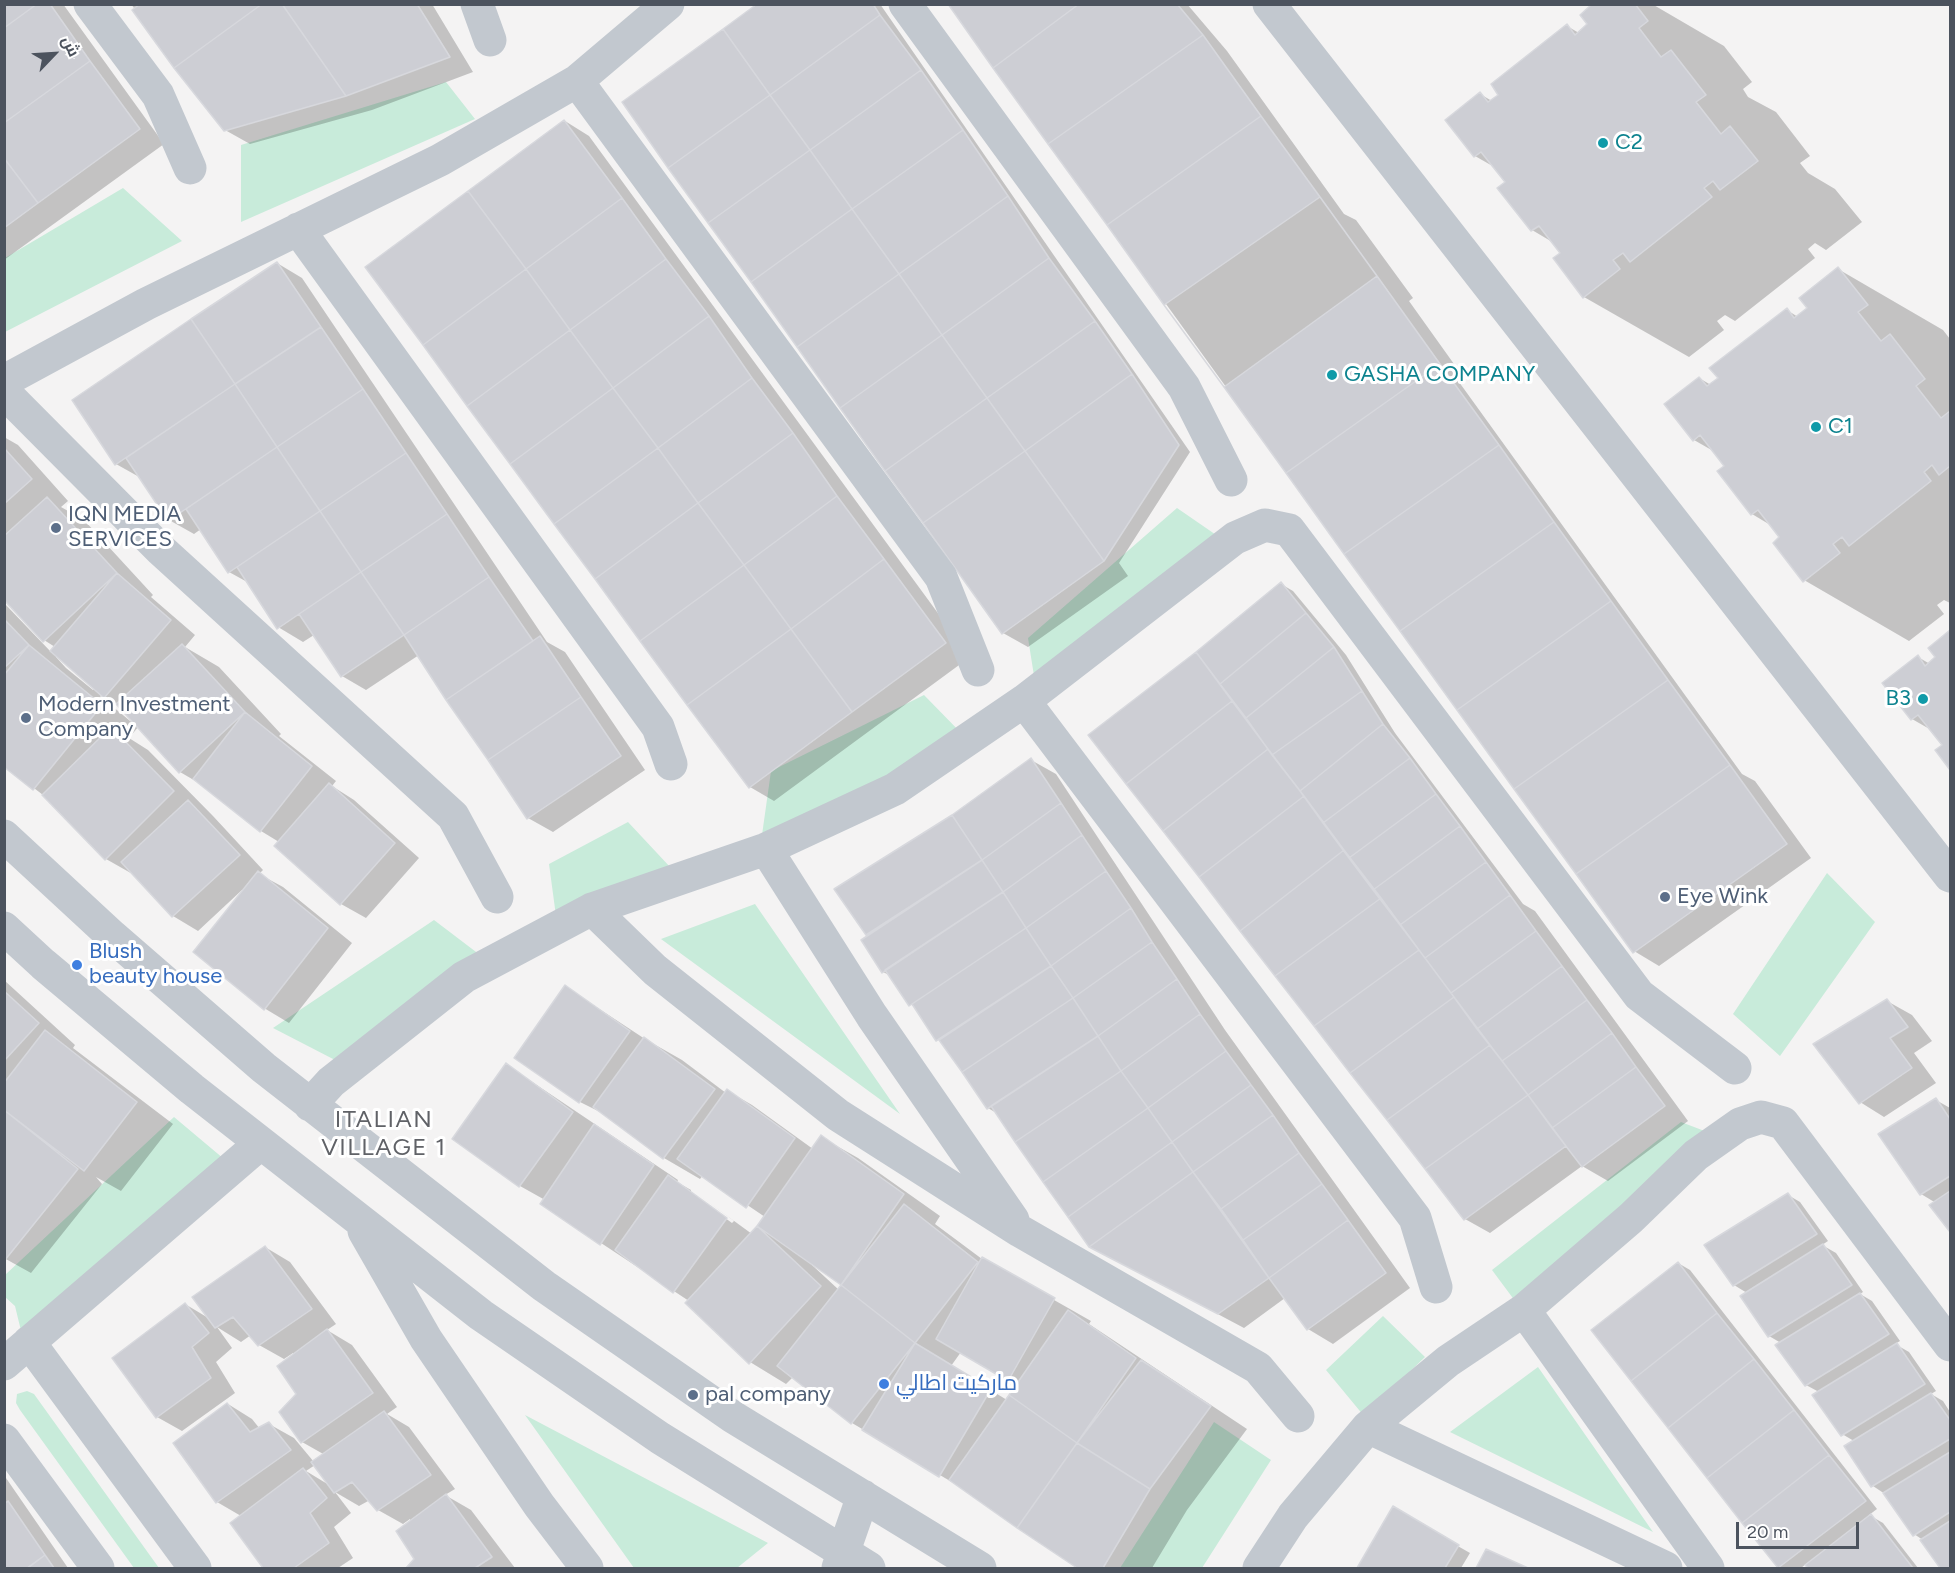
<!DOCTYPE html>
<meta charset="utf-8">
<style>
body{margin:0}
#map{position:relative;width:1955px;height:1573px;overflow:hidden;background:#f4f3f3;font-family:Figtree,Cairo,sans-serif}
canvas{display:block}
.frame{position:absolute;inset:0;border:6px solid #4c535e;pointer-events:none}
.north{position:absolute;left:24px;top:24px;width:60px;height:60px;-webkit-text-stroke:4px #fff;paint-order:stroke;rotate:65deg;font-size:16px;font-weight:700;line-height:24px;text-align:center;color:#4c535e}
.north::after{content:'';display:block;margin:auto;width:21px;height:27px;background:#4c535e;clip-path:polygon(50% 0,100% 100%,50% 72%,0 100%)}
.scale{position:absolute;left:1736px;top:1522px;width:123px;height:27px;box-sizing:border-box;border:3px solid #4c535e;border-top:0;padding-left:8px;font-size:18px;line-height:21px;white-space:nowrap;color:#4c535e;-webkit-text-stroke:4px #fff;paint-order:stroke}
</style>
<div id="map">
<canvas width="1955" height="1573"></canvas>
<div class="frame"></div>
<div class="north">ش</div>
<div class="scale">20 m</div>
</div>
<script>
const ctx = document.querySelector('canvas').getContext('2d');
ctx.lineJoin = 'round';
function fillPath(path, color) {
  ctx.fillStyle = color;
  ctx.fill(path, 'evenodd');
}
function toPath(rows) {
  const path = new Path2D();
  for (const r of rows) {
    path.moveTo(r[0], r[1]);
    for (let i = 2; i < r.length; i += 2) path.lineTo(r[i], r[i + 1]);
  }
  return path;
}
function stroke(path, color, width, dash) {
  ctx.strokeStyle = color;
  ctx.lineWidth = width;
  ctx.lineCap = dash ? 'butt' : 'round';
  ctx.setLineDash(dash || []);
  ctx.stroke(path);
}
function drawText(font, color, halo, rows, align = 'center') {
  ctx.font = font + ' Figtree,Cairo,sans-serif';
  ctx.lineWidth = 6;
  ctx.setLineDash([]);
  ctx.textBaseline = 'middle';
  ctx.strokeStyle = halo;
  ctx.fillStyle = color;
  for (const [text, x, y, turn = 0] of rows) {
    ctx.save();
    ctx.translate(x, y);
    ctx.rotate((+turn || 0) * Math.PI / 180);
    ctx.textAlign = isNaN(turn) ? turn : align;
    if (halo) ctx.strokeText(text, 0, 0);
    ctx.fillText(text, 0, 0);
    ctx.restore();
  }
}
fillPath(toPath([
 [446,82,475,119,241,222,241,145],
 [123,188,182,241,5,332,5,258],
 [1177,508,1222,539,1038,701,1028,638],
 [924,695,967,739,762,835,771,771],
 [628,822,671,868,556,916,549,864],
 [1827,873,1875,922,1780,1056,1733,1014],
 [755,904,900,1114,661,939],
 [434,920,484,958,335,1060,273,1028],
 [174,1117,224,1159,23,1339,15,1306,5,1297,5,1275],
 [1681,1122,1715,1135,1518,1305,1492,1270],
 [1383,1316,1425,1357,1364,1416,1326,1370],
 [1538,1367,1653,1532,1450,1432],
 [27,1391,34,1394,159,1568,134,1568,20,1410,16,1403,17,1394],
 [525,1415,768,1543,737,1568,634,1568],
 [1214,1422,1271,1460,1202,1568,1120,1568]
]), '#c8ebda');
fillPath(toPath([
 [4,4,63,4,164,144,4,260],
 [131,4,432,4,473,72,372,110,250,144,225,130],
 [760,4,880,4,1190,452,1119,563,1128,576,1028,647,1003,633],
 [949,4,1187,4,1227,51,1344,214,1356,220,1413,298,1409,301,1464,378,1459,382,1742,774,1755,781,1811,858,1659,966,1634,951],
 [1595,4,1652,4,1724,46,1752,82,1743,89,1748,97,1776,112,1810,156,1800,163,1808,173,1835,189,1862,222,1826,250,1815,243,1808,249,1815,258,1735,321,1725,315,1717,321,1724,330,1689,357,1584,297,1563,253,1554,243,1532,230,1500,188,1507,182,1496,168,1475,156,1480,94,1492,101,1567,26,1579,33,1590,25],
 [565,121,589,136,970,657,774,801,750,787],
 [277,263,302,278,547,642,565,652,645,770,553,832,528,818,419,655,366,690,342,676,314,635,303,642,278,627,249,583,229,572,201,529,194,534,169,520,141,478,116,464],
 [1838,269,1943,330,1950,339,1950,603,1944,600,1937,605,1944,614,1909,641,1804,580,1772,526,1752,514,1726,466,1715,452,1694,440,1699,378,1711,385,1787,310,1798,317,1809,308],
 [4,437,18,445,68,501,61,507,84,520,153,595,151,597,195,635,185,647,219,667,281,734,279,736,336,781,332,786,354,800,419,858,366,918,341,904,279,842,261,831,204,786,180,772,139,726,129,738,148,750,213,816,263,870,259,874,283,887,352,943,289,1023,264,1008,242,890,198,931,173,916,136,876,106,859,43,795,4,765,4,603,51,652,55,647,44,640,4,597],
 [57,655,95,688,93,690,66,668,56,657],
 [101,695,120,706,135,725,100,696],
 [1281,584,1293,591,1346,655,1395,733,1523,904,1535,911,1688,1121,1608,1181,1582,1166,1490,1233,1465,1219,1197,653],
 [1950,632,1950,768,1937,750,1944,745,1933,731,1912,719,1918,657,1930,664,1937,658,1930,648],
 [1031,760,1056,774,1225,1030,1410,1288,1333,1344,1308,1329,1285,1298,1244,1328,1116,1260,998,1114,988,1108,917,1008,910,1004,891,976,883,972,867,934,953,816],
 [4,980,75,1045,73,1048,173,1124,121,1191,96,1177,102,1184,31,1273,4,1258],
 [566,987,645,1039,682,1060,726,1093,728,1091,752,1105,813,1149,821,1137,858,1158,940,1216,935,1224,982,1259,1091,1321,1089,1324,1247,1429,1187,1510,1152,1568,1080,1568,972,1494,852,1423,793,1377,786,1384,750,1362,689,1301,601,1243,545,1200,520,1186,454,1139,507,1065,678,1180,677,1182,691,1190,691,1193,732,1223,734,1221,693,1191,752,1234,758,1227,765,1217,703,1175,700,1179,664,1158,606,1115,580,1102,516,1057],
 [813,1263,843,1284,839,1290,812,1265],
 [961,1352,1018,1385,1007,1400,951,1366],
 [1887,1001,1912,1015,1932,1041,1914,1053,1936,1083,1884,1117,1860,1102],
 [1936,1100,1950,1108,1950,1230,1931,1206,1936,1203,1921,1194],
 [1788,1195,1800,1202,1828,1241,1822,1245,1836,1253,1863,1292,1860,1294,1872,1301,1900,1341,1895,1344,1909,1352,1936,1391,1931,1394,1943,1401,1950,1412,1950,1568,1942,1568,1923,1540,1914,1534,1885,1494,1873,1486,1846,1446,1854,1441,1842,1434,1819,1392,1806,1385,1781,1343,1769,1336,1747,1293,1734,1285],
 [265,1247,290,1262,336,1324,327,1330,352,1345,397,1407,387,1414,409,1427,455,1489,445,1495,471,1510,515,1568,408,1568,416,1559,410,1519,403,1524,378,1510,370,1500,359,1506,335,1492,351,1513,334,1527,353,1558,338,1568,265,1568,232,1523,241,1516,217,1502,228,1404,252,1419,260,1429,269,1424,294,1438,314,1462,325,1455,302,1442,293,1353,284,1359,259,1345,251,1335,241,1342,217,1327,232,1348,216,1362,235,1393,182,1431,157,1417,185,1304,210,1319],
 [315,1465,329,1485,306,1471],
 [1678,1263,1690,1270,1877,1509,1869,1515,1883,1523,1918,1568,1810,1568,1806,1564,1801,1568,1780,1568,1593,1330],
 [4,1477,6,1478,68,1568,4,1568],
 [1393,1509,1470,1553,1461,1568,1359,1568],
 [1487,1551,1524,1568,1478,1568]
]), '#0003');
const building = toPath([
 [4,4,37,4,4,28,4,4],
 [37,4,50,4,90,61,4,123,4,28,37,4],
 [140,4,262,4,174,68,132,10,140,4],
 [262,4,282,4,346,96,224,131,174,68,262,4],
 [282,4,417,4,450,57,346,96,282,4],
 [757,4,873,4,880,15,770,95,723,29,757,4],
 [948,4,1079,4,993,68,948,4],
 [1079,4,1177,4,1203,35,1048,144,993,68,1079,4],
 [1592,4,1635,4,1648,21,1639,28,1661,57,1671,50,1706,95,1696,102,1721,134,1730,126,1758,161,1720,190,1713,181,1704,188,1712,197,1630,262,1623,253,1613,260,1620,269,1583,298,1553,258,1560,253,1539,226,1531,231,1497,188,1505,182,1481,152,1474,157,1445,120,1480,92,1488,102,1498,95,1491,84,1567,24,1575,35,1587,24,1580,15,1592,4],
 [880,15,921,70,810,150,770,95,880,15],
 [723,29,770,95,668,168,622,102,723,29],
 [1203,35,1261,116,1107,225,1048,144,1203,35],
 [90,61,140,129,38,203,4,158,4,123,90,61],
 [921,70,963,130,852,209,810,150,921,70],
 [770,95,810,150,708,223,668,168,770,95],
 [1261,116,1320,197,1164,305,1107,225,1261,116],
 [564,120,622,198,526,269,468,191,564,120],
 [963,130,1008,196,899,274,852,209,963,130],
 [810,150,852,209,751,282,708,223,810,150],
 [4,158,38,203,4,228,4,158],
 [468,191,526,269,423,345,365,267,468,191],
 [1008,196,1049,258,942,335,899,274,1008,196],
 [1320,197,1377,276,1224,387,1164,305,1320,197],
 [1320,197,1377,276,1224,387,1164,305,1320,197],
 [622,198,666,259,570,330,526,269,622,198],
 [852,209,899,274,797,347,751,282,852,209],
 [1049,258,1095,321,987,398,942,335,1049,258],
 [666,259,709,316,613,388,570,330,666,259],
 [277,262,321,327,235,384,191,319,277,262],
 [1838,267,1868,305,1858,312,1881,341,1890,334,1925,379,1916,386,1941,418,1950,411,1950,466,1939,475,1932,465,1924,472,1931,481,1849,546,1842,537,1833,544,1840,553,1803,582,1773,543,1779,537,1758,510,1751,515,1717,471,1724,466,1700,435,1693,441,1664,404,1699,377,1707,386,1718,378,1709,368,1787,308,1794,318,1807,308,1799,298,1838,267],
 [526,269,570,330,467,406,423,345,526,269],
 [899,274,942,335,840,408,797,347,899,274],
 [1377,276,1440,364,1286,473,1224,387,1377,276],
 [709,316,752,378,658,448,613,388,709,316],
 [191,319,235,384,115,465,72,400,191,319],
 [1095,321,1132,374,1025,451,987,398,1095,321],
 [321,327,363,389,277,447,235,384,321,327],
 [570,330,613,388,510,464,467,406,570,330],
 [942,335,987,398,885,471,840,408,942,335],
 [1440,364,1499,445,1344,554,1286,473,1440,364],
 [1132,374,1179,445,1104,561,1025,451,1132,374],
 [752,378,793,433,698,503,658,448,752,378],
 [235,384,277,447,168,521,126,458,235,384],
 [613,388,658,448,554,524,510,464,613,388],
 [363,389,406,453,320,511,277,447,363,389],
 [987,398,1025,451,923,523,885,471,987,398],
 [793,433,837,496,744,565,698,503,793,433],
 [1499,445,1554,522,1400,631,1344,554,1499,445],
 [277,447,320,511,228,573,186,509,277,447],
 [4,448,32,479,4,504,4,448],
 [658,448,698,503,595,579,554,524,658,448],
 [1025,451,1104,561,1002,634,923,523,1025,451],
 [406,453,447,514,361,572,320,511,406,453],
 [837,496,884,559,791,629,744,565,837,496],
 [47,497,117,573,43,642,4,600,4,536,47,497],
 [698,503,744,565,640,641,595,579,698,503],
 [320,511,361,572,277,629,237,567,320,511],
 [447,514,489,577,404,635,361,572,447,514],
 [1554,522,1611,601,1457,710,1400,631,1554,522],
 [884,559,946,643,852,712,791,629,884,559],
 [744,565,791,629,687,705,640,641,744,565],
 [361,572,404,635,341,677,299,614,361,572],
 [117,573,171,620,104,698,50,651,117,573],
 [489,577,533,641,446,700,404,635,489,577],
 [1281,582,1306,613,1220,684,1196,652,1281,582],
 [1611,601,1668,680,1514,789,1457,710,1611,601],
 [1306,613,1334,647,1246,718,1220,684,1306,613],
 [4,619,29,645,4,668,4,619],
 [791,629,852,712,749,788,687,705,791,629],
 [1950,630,1950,770,1935,750,1942,745,1918,715,1911,720,1882,683,1918,655,1925,666,1935,657,1928,648,1950,630],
 [540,636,581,697,488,760,446,700,540,636],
 [182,644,245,712,179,773,116,704,182,644],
 [29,645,102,705,33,790,4,767,4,675,29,645],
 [1334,647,1362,691,1272,755,1246,718,1334,647],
 [1196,652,1232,701,1126,784,1088,735,1196,652],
 [1668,680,1730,765,1576,874,1514,789,1668,680],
 [1362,691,1383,724,1300,791,1272,755,1362,691],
 [581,697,621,756,527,819,488,760,581,697],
 [1232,701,1268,749,1163,831,1126,784,1232,701],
 [245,712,312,766,260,832,193,779,245,712],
 [1383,724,1410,758,1323,823,1300,791,1383,724],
 [111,727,174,791,105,860,42,795,111,727],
 [1268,749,1304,796,1199,877,1163,831,1268,749],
 [1031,758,1061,803,982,860,952,815,1031,758],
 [1410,758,1436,794,1349,858,1323,823,1410,758],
 [1730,765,1787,844,1633,953,1576,874,1730,765],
 [329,783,395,843,340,905,274,846,329,783],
 [1436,794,1460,826,1373,890,1349,858,1436,794],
 [1304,796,1344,850,1240,931,1199,877,1304,796],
 [188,800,240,855,172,917,121,862,188,800],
 [1061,803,1082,835,1003,892,982,860,1061,803],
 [952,815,982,860,866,935,834,889,952,815],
 [1460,826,1486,862,1400,925,1373,890,1460,826],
 [1082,835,1106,871,1026,928,1003,892,1082,835],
 [1344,850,1381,898,1275,976,1240,931,1344,850],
 [982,860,1003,892,882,973,861,940,982,860],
 [1486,862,1510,895,1425,958,1400,925,1486,862],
 [258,871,328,928,264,1010,193,952,258,871],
 [1106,871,1131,908,1051,966,1026,928,1106,871],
 [1003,892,1026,928,909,1006,885,970,1003,892],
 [1510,895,1536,931,1451,993,1425,958,1510,895],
 [1381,898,1419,950,1314,1026,1275,976,1381,898],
 [1131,908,1152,942,1073,998,1051,966,1131,908],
 [1026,928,1051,966,936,1041,912,1004,1026,928],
 [1536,931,1562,966,1477,1029,1451,993,1536,931],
 [1152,942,1177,979,1098,1036,1073,998,1152,942],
 [1419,950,1454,997,1350,1073,1314,1026,1419,950],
 [1051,966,1073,998,962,1072,939,1040,1051,966],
 [1562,966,1587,1000,1502,1061,1477,1029,1562,966],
 [1177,979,1200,1014,1121,1071,1098,1036,1177,979],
 [565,985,630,1031,579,1103,514,1058,565,985],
 [4,991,39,1023,4,1061,4,991],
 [1454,997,1490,1045,1387,1120,1350,1073,1454,997],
 [1073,998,1098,1036,987,1109,962,1072,1073,998],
 [1887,999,1908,1027,1890,1038,1912,1068,1859,1104,1813,1044,1887,999],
 [1587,1000,1612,1033,1528,1095,1502,1061,1587,1000],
 [1200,1014,1226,1051,1148,1108,1121,1071,1200,1014],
 [45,1030,137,1102,84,1171,4,1110,4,1083,45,1030],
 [1612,1033,1636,1067,1552,1128,1528,1095,1612,1033],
 [1098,1036,1121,1071,1015,1142,991,1106,1098,1036],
 [644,1037,715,1089,663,1159,593,1107,644,1037],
 [1490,1045,1528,1095,1425,1169,1387,1120,1490,1045],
 [1226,1051,1251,1085,1172,1142,1148,1108,1226,1051],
 [506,1063,573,1112,519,1187,452,1139,506,1063],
 [1636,1067,1665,1106,1582,1167,1552,1128,1636,1067],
 [1121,1071,1148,1108,1043,1182,1015,1142,1121,1071],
 [1251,1085,1273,1115,1193,1172,1172,1142,1251,1085],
 [727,1089,795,1138,746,1208,677,1159,727,1089],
 [1528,1095,1566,1146,1464,1220,1425,1169,1528,1095],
 [1936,1098,1950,1119,1950,1176,1920,1195,1878,1134,1936,1098],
 [1148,1108,1172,1142,1068,1217,1043,1182,1148,1108],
 [4,1110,78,1169,5,1260,4,1260,4,1110],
 [1273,1115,1299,1153,1221,1209,1193,1172,1273,1115],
 [594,1124,654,1165,600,1245,540,1204,594,1124],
 [821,1135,904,1194,841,1285,757,1226,821,1135],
 [1172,1142,1193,1172,1089,1247,1068,1217,1172,1142],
 [1299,1153,1322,1184,1243,1240,1221,1209,1299,1153],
 [1193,1172,1269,1278,1218,1314,1089,1247,1193,1172],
 [668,1175,727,1218,673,1293,615,1250,668,1175],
 [1322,1184,1348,1220,1269,1278,1243,1240,1322,1184],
 [1950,1191,1950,1232,1929,1205,1950,1191],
 [1788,1193,1817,1234,1733,1286,1704,1245,1788,1193],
 [904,1204,978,1262,915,1343,841,1285,904,1204],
 [1348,1220,1386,1273,1307,1330,1269,1278,1348,1220],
 [757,1226,821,1286,749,1364,685,1303,757,1226],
 [1823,1244,1852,1285,1768,1337,1740,1296,1823,1244],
 [265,1246,312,1309,258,1346,233,1317,215,1328,192,1297,265,1246],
 [982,1257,1055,1298,1008,1381,936,1339,982,1257],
 [1678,1262,1717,1313,1631,1381,1591,1330,1678,1262],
 [841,1285,915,1343,851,1424,777,1366,841,1285],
 [1860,1293,1889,1334,1805,1386,1775,1345,1860,1293],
 [185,1303,209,1333,192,1347,211,1378,156,1418,112,1358,185,1303],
 [1068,1310,1136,1358,1077,1443,1009,1395,1068,1310],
 [1717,1313,1754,1359,1668,1428,1631,1381,1717,1313],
 [327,1329,373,1393,301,1443,279,1412,296,1394,277,1366,327,1329],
 [915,1343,991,1389,939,1477,862,1430,915,1343],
 [1897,1343,1925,1384,1841,1436,1812,1395,1897,1343],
 [1754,1359,1794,1410,1707,1478,1668,1428,1754,1359],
 [1141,1360,1211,1406,1150,1489,1077,1443,1141,1360],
 [1931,1393,1950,1420,1950,1439,1871,1487,1844,1446,1931,1393],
 [1009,1395,1077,1443,1017,1528,949,1480,1009,1395],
 [227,1403,250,1432,269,1422,291,1450,216,1503,173,1443,227,1403],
 [1794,1410,1829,1455,1742,1523,1707,1478,1794,1410],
 [384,1411,431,1475,377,1511,352,1482,334,1493,311,1462,384,1411],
 [1077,1443,1150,1489,1103,1568,1077,1568,1017,1528,1077,1443],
 [1950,1452,1950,1512,1913,1536,1883,1493,1950,1452],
 [1829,1455,1866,1501,1778,1568,1742,1523,1829,1455],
 [303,1468,327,1498,310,1513,329,1543,294,1568,263,1568,230,1523,303,1468],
 [446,1494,492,1557,475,1568,406,1568,414,1559,396,1531,446,1494],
 [8,1501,45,1555,27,1568,4,1568,4,1504,8,1501],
 [1393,1506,1459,1545,1445,1568,1357,1568,1393,1506],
 [1871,1514,1913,1568,1808,1568,1805,1565,1871,1514],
 [1950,1521,1950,1568,1940,1568,1920,1540,1950,1521],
 [1486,1549,1528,1568,1476,1568,1486,1549],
 [45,1555,54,1568,28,1568,45,1555]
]);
fillPath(building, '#cdced4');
stroke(building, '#d7d8dd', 1.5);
stroke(toPath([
 [90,4,158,95,190,168],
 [477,4,490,40],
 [905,4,1184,387,1231,480],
 [1269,4,1950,876],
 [577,81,941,577,978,670],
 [298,229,658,727,671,764],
 [4,381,146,304,440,160,577,81,668,4],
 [4,392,161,550,453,816,497,897],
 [1024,701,1415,1218,1436,1287],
 [4,836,112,936,264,1068,544,1286,733,1417,980,1568],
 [766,849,872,1016,1013,1220],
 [592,909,655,970,838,1115,1020,1231,1258,1368,1298,1416],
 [4,928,43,964,192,1089,481,1315,660,1438,869,1568],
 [310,1105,331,1082,464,977,592,909,766,849,895,789,1024,701,1235,538,1265,525,1289,530,1639,995,1735,1068],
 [364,1231,426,1339,539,1505,587,1568],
 [1524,1310,1708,1568],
 [29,1342,195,1568],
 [4,1364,261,1143],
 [1368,1427,1666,1568],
 [4,1440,98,1568],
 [838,1568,863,1496],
 [1259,1568,1293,1516,1368,1427,1448,1361,1524,1310,1631,1218,1696,1155,1740,1124,1761,1117,1783,1123,1950,1345]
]), '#c2c8cf', 33);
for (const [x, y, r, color] of [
 [1603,143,6,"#0f9aa8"],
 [1332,375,6,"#0f9aa8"],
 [1816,427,6,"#0f9aa8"],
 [56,528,6,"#5c6f8a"],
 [1923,699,6,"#0f9aa8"],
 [26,718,6,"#5c6f8a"],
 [1665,897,6,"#5c6f8a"],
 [77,965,6,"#3f7fe0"],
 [884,1384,6,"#3f7fe0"],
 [693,1395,6,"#5c6f8a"]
]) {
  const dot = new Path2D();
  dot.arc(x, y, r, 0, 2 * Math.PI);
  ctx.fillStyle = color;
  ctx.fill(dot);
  stroke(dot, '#fff', 2);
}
drawText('22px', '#0d838f', '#fff', [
 ["C2",1615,143],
 ["GASHA COMPANY",1344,375],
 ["C1",1828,427],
 ["B3",1911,699,"right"]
], 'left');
drawText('22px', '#4e5e75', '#fff', [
 ["IQN MEDIA",68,515],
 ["SERVICES",68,540],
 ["Modern Investment",38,705],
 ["Company",38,730],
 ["Eye Wink",1677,897],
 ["pal company",705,1395]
], 'left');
drawText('22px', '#366cbe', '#fff', [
 ["Blush",89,952],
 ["beauty house",89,977],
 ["ماركيت اطالي",896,1384]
], 'left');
ctx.letterSpacing = '1.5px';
drawText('24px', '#606267', '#fff', [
 ["ITALIAN",384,1120],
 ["VILLAGE 1",384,1148]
]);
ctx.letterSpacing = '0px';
</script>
